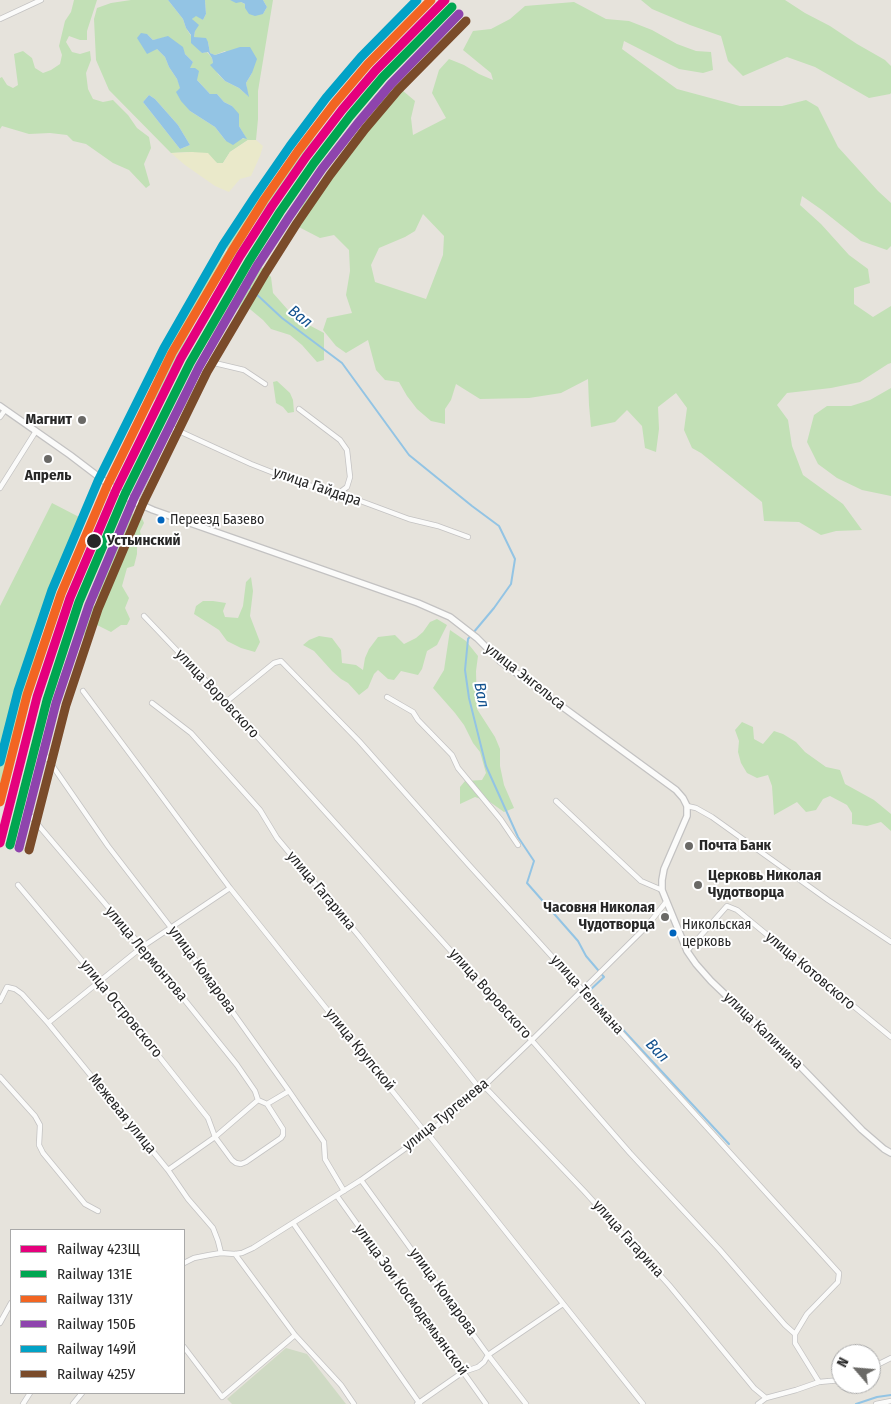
<!DOCTYPE html>
<meta charset="utf-8">
<style>
body{margin:0}
#map{position:relative;width:891px;height:1404px;overflow:hidden;background:#e6e3dc;font-family:"Fira Sans Condensed",sans-serif}
canvas{display:block}
.legend{position:absolute;left:10px;top:1229px;width:175px;height:165px;box-sizing:border-box;background:#fff;border:1px solid #a9a9a9;margin:0;padding:6px 9px;list-style:none;font-size:15px;color:#272727}
.legend li{display:flex;align-items:center;gap:10px;height:25px}
.legend b{width:25px;border:1px solid #a9a9a9}
.north{position:absolute;left:831px;top:1344px;width:50px;height:50px;box-sizing:border-box;background:#fff;border:1px solid #a9a9a9;border-radius:50%;rotate:297deg;font-size:14px;font-weight:700;line-height:20px;text-align:center;color:#272727}
.north::after{content:'';display:block;margin:auto;width:18px;height:22px;background:#6a6966;clip-path:polygon(50% 0,100% 100%,50% 72%,0 100%)}
</style>
<div id="map">
<canvas width="891" height="1404"></canvas>
<ul class="legend">
<li><b style="height:6px;background:#e5007d"></b>Railway 423Щ</li>
<li><b style="height:6px;background:#00a651"></b>Railway 131Е</li>
<li><b style="height:6px;background:#f26522"></b>Railway 131У</li>
<li><b style="height:6px;background:#8e44ad"></b>Railway 150Б</li>
<li><b style="height:6px;background:#02a2c6"></b>Railway 149Й</li>
<li><b style="height:6px;background:#7a4b2a"></b>Railway 425У</li>
</ul>
<div class="north">N</div>
</div>
<script>
const ctx = document.querySelector('canvas').getContext('2d');
ctx.lineJoin = 'round';
function fillPath(path, color) {
  ctx.fillStyle = color;
  ctx.fill(path, 'evenodd');
}
function toPath(rows) {
  const path = new Path2D();
  for (const r of rows) {
    path.moveTo(r[0], r[1]);
    for (let i = 2; i < r.length; i += 2) path.lineTo(r[i], r[i + 1]);
  }
  return path;
}
function stroke(path, color, width, dash) {
  ctx.strokeStyle = color;
  ctx.lineWidth = width;
  ctx.lineCap = dash ? 'butt' : 'round';
  ctx.setLineDash(dash || []);
  ctx.stroke(path);
}
function drawText(font, color, halo, rows, align = 'center') {
  ctx.font = font + ' "Fira Sans Condensed",sans-serif';
  ctx.lineWidth = 4;
  ctx.setLineDash([]);
  ctx.textBaseline = 'middle';
  ctx.strokeStyle = halo;
  ctx.fillStyle = color;
  for (const [text, x, y, turn = 0] of rows) {
    ctx.save();
    ctx.translate(x, y);
    ctx.rotate((+turn || 0) * Math.PI / 180);
    ctx.textAlign = isNaN(turn) ? turn : align;
    if (halo) ctx.strokeText(text, 0, 0);
    ctx.fillText(text, 0, 0);
    ctx.restore();
  }
}
fillPath(toPath([
 [74,0,97,0,87,31,87,40,80,40,69,36,66,42,72,52,80,54,90,51,91,60,86,73,88,89,93,99,103,102,113,100,128,115,137,128,149,137,151,148,144,164,150,185,146,188,129,170,113,163,86,144,73,141,67,135,50,133,29,134,2,126,0,129,0,78,2,77,7,85,13,88,18,85,14,54,23,51,32,58,35,68,43,73,51,70,60,64,62,55,59,46,65,21,71,12],
 [131,0,168,0,183,19,186,28,202,53,207,52,212,58,213,63,218,74,225,81,239,88,248,96,246,83,252,73,225,51,215,55,210,53,208,42,194,37,195,31,192,19,196,15,203,20,206,14,205,0,230,0,241,2,263,14,267,7,263,0,273,0,258,91,258,119,256,140,248,140,230,152,223,163,217,163,192,152,171,153,109,90,96,60,94,19,97,8,111,3],
 [147,34,153,40,168,37,193,62,189,68,197,80,210,94,217,94,224,102,232,106,239,126,246,138,226,141,215,127,190,111,177,79,169,67,165,57,157,49],
 [149,95,155,99,178,125,190,145,180,149,143,102],
 [641,0,785,0,805,13,830,26,857,44,885,60,891,66,891,93,890,94,869,98,815,67,787,57,743,76,728,61,721,36,690,25,652,9],
 [574,2,606,19,629,21,652,30,677,44,696,51,711,52,713,70,703,73,679,69,624,41,622,49,677,89,740,106,782,106,806,100,818,107,838,147,878,191,891,203,891,246,887,250,861,241,822,210,802,196,800,205,821,224,849,255,868,269,870,283,854,288,854,304,873,317,891,306,891,363,888,364,860,382,831,388,787,393,777,405,788,420,792,446,803,475,843,504,862,530,836,531,821,535,799,522,764,521,762,502,701,453,692,448,684,430,687,408,676,393,658,407,659,429,656,452,645,448,642,426,627,410,615,422,591,427,589,405,588,379,561,393,529,398,480,399,456,384,451,400,445,409,445,424,431,421,417,409,407,396,399,382,385,380,376,370,368,340,346,353,336,346,323,330,327,318,352,313,346,295,350,271,349,250,334,235,320,238,293,224,303,204,322,179,347,149,364,135,373,113,385,92,402,90,415,101,411,118,413,135,446,118,432,93,439,70,449,59,464,65,479,74,493,80,491,73,463,50,473,31,491,29,510,19,525,6],
 [423,214,444,236,443,255,426,299,375,282,371,265,379,248,405,237,415,231],
 [314,138,312,143,284,183,253,225,234,260,208,296,157,398,151,402,154,388,155,377,151,366,158,350,203,277,218,262,227,250,226,244,271,182,293,154],
 [254,259,271,277,273,293,288,310,307,324,324,333,324,360,317,362,302,345,290,335,271,329,263,320,245,305,231,312,223,330,210,341,201,337,208,323,244,267],
 [277,381,290,393,293,400,294,412,288,413,283,407,276,403,273,382],
 [891,388,891,496,862,490,837,478,818,464,807,442,814,415,827,406,851,406,870,400],
 [52,503,81,518,48,598,13,707,33,649,41,650,0,798,0,606],
 [132,514,141,516,144,523,140,531,142,540,137,547,137,554,134,566,127,568,122,586,129,598,125,608,130,619,127,625,121,625,111,632,97,625,91,634,75,635,84,610,96,605,99,601,92,588,112,540,123,522],
 [251,577,253,591,250,616,260,642,255,652,241,648,227,641,219,630,194,614,196,606,203,601,213,601,226,603,223,611,225,617,238,618,243,606,246,582],
 [437,619,447,625,437,645,427,651,422,669,418,675,401,671,394,680,388,679,378,670,374,674,368,688,359,695,348,683,341,679,332,671,314,651,303,645,309,640,319,636,332,638,341,650,342,663,356,665,363,670,365,658,369,649,378,637,395,635,404,644,416,638,423,632,430,622],
 [450,630,466,641,478,656,476,671,477,709,495,737,500,749,500,766,504,785,514,808,504,812,490,802,475,797,460,804,460,787,465,781,482,780,486,773,480,752,473,743,464,725,455,713,433,688,444,670],
 [742,722,753,727,754,739,763,744,774,731,783,734,796,742,805,752,826,767,840,770,845,784,874,800,891,814,891,831,881,822,867,826,852,824,852,813,847,805,830,796,823,799,816,810,806,812,797,802,774,815,772,786,768,775,757,778,747,773,741,763,738,752,739,741,735,730]
]), '#c2e0b6');
fillPath(toPath([
 [248,140,256,140,263,146,260,156,251,176,240,179,229,192,215,186,185,165,171,153,192,152,208,153,217,163,223,163,230,152]
]), '#eae9ca');
fillPath(toPath([
 [286,1348,307,1354,346,1404,232,1404,227,1399]
]), '#cfdac4');
fillPath(toPath([
 [168,0,205,0,206,14,203,20,196,16,192,19,199,25,195,31,194,37,206,38,208,42,210,53,215,55,240,47,250,47,257,59,252,73,246,83,249,97,239,88,225,81,210,65,213,63,212,58,208,52,202,53,191,43,191,35,186,28,183,19],
 [230,0,263,0,267,7,263,14,255,16,249,14,245,8,245,4,241,2,236,3],
 [141,33,147,34,153,40,168,36,183,47,185,54,193,62,190,68,195,68,199,71,197,80,210,94,217,94,224,102,232,106,239,114,239,126,247,139,243,138,233,145,226,141,215,127,190,111,181,101,176,92,180,88,177,79,169,67,165,57,157,49,147,54,137,38],
 [149,95,155,99,178,125,190,145,180,149,143,102]
]), '#93c4e4');
stroke(toPath([
 [239,278,282,318,342,363,409,455,472,506,499,526,515,559,511,584,494,608,468,639,465,670,469,698,486,766,518,837,534,861,527,883,578,941,586,956,604,977,588,992,729,1144],
 [856,1404,877,1397,891,1395]
]), '#93c4e4', 2);
const minor = toPath([
 [0,19,41,0],
 [299,409,340,440,347,450,350,477,347,487,339,493],
 [0,417,5,410],
 [170,427,251,464,302,484,323,488,339,493,409,519,438,526,468,537],
 [0,488,36,431],
 [135,502,170,427,206,361,244,370,265,384],
 [144,616,226,702,535,1044,630,1153,720,1250,785,1325,795,1334],
 [83,691,230,888,421,1127,432,1139,643,1404],
 [387,697,413,712,418,720,452,755,458,768,501,820,518,845],
 [226,702,274,663,281,661,359,741,469,865,839,1273,838,1282,807,1314,795,1334,795,1343,819,1382],
 [152,703,191,733,260,810,277,838,359,936,480,1089],
 [45,755,108,846,189,951,289,1091,324,1142,325,1159,344,1191],
 [556,801,641,881,662,890],
 [687,806,696,808,712,817,828,900,891,942],
 [28,813,142,947,237,1065,255,1091,258,1100],
 [18,885,99,981,208,1118,215,1137,232,1160,236,1163,241,1164,246,1162,281,1138,283,1135,283,1129,267,1104,258,1100],
 [687,951,727,906,737,910,891,1037],
 [0,1001,7,987,15,989,22,994,48,1023,168,1170,188,1199,213,1228,218,1241,221,1253],
 [48,1023,142,947,230,888],
 [0,1077,35,1116,40,1125,39,1145,43,1153,85,1204,98,1211],
 [484,1086,584,1191,669,1285,754,1388,766,1398],
 [267,1104,289,1091],
 [168,1170,215,1137,258,1100],
 [361,1180,488,1355,526,1404],
 [337,1196,486,1404],
 [293,1223,420,1404],
 [235,1254,295,1335,341,1385,354,1404],
 [184,1263,194,1258,209,1255,221,1253,235,1254,242,1253,253,1248,361,1180,437,1126,484,1086,532,1040,647,926,666,902],
 [0,1323,11,1303],
 [184,1347,222,1397,295,1335],
 [871,1368,891,1358],
 [23,1404,30,1393],
 [73,1404,82,1393],
 [417,1404,463,1372,478,1367,484,1362,488,1355,563,1304],
 [758,1404,766,1398,796,1390,819,1382,841,1380],
 [876,1404,891,1401]
]);
const tertiary = toPath([
 [0,406,70,455,116,490,135,502,153,510,418,603,450,617,477,638,500,661,676,790,683,798,687,806,687,816,664,869,662,880,662,890,687,951,696,964,711,981,799,1065,862,1130,884,1149,891,1153]
]);
stroke(minor, '#c3c2c2', 6);
stroke(tertiary, '#c3c2c2', 8);
stroke(minor, '#fbfbfa', 4.5);
stroke(tertiary, '#fbfbfa', 5.5);
stroke(toPath([
 [0,843,37,697,70,598,116,490,181,358,240,256,272,206,306,157,342,110,376,70,445,0]
]), '#e5007d', 9);
stroke(toPath([
 [10,845,47,700,79,602,125,494,190,363,249,261,280,212,314,163,350,116,383,77,452,7]
]), '#00a651', 9);
stroke(toPath([
 [0,802,27,695,61,594,107,486,172,353,232,251,264,200,298,151,334,104,368,64,431,0]
]), '#f26522', 9);
stroke(toPath([
 [19,848,56,703,89,605,134,498,199,367,257,266,289,217,322,169,358,123,391,84,459,14]
]), '#8e44ad', 9);
stroke(toPath([
 [0,762,18,691,52,590,98,481,164,348,223,245,256,195,290,146,326,98,361,57,417,0]
]), '#02a2c6', 9);
stroke(toPath([
 [29,850,66,705,98,609,143,503,207,372,266,272,297,223,330,175,365,129,398,90,466,21]
]), '#7a4b2a', 9);
for (const [x, y, r, color] of [
 [82,420,5,"#6a6966"],
 [48,459,5,"#6a6966"],
 [161,520,4.5,"#0065bd"],
 [94,541,8,"#272727"],
 [689,846,5,"#6a6966"],
 [698,885,5,"#6a6966"],
 [665,917,5,"#6a6966"],
 [673,933,4.5,"#0065bd"]
]) {
  const dot = new Path2D();
  dot.arc(x, y, r, 0, 2 * Math.PI);
  ctx.fillStyle = color;
  ctx.fill(dot);
  stroke(dot, '#fff', 2);
}
drawText('14px', '#272727', '#fff', [
 ["Переезд Базево",170,520],
 ["Никольская",682,925],
 ["церковь",682,942]
], 'left');
drawText('bold 15px', '#272727', '#fff', [
 ["Магнит",72,420],
 ["Апрель",48,476,"center"],
 ["Почта Банк",699,846,"left"],
 ["Церковь Николая",708,876,"left"],
 ["Чудотворца",708,893,"left"],
 ["Часовня Николая",655,908],
 ["Чудотворца",655,925]
], 'right');
drawText('15px', '#272727', '#fff', [
 ["улица Гайдара",317,487,19],
 ["улица Энгельса",525,677,38],
 ["улица Воровского",217,694,47],
 ["улица Гагарина",321,891,50],
 ["улица Лермонтова",146,954,50],
 ["улица Комарова",202,970,54],
 ["улица Котовского",810,971,40],
 ["улица Воровского",490,994,48],
 ["улица Тельмана",587,995,48],
 ["улица Островского",121,1009,51],
 ["улица Калинина",763,1031,44],
 ["улица Крупской",360,1050,51],
 ["Межевая улица",122,1114,51],
 ["улица Тургенева",446,1115,-39],
 ["улица Гагарина",628,1239,48],
 ["улица Комарова",443,1292,54],
 ["улица Зои Космодемьянской",411,1300,54]
]);
drawText('bold 15px', '#272727', '#fff', [
 ["Устьинский",107,541]
], 'left');
drawText('italic 16px', '#13528f', '#fff', [
 ["Вал",300,317,38],
 ["Вал",481,695,79],
 ["Вал",657,1051,47]
]);
</script>
